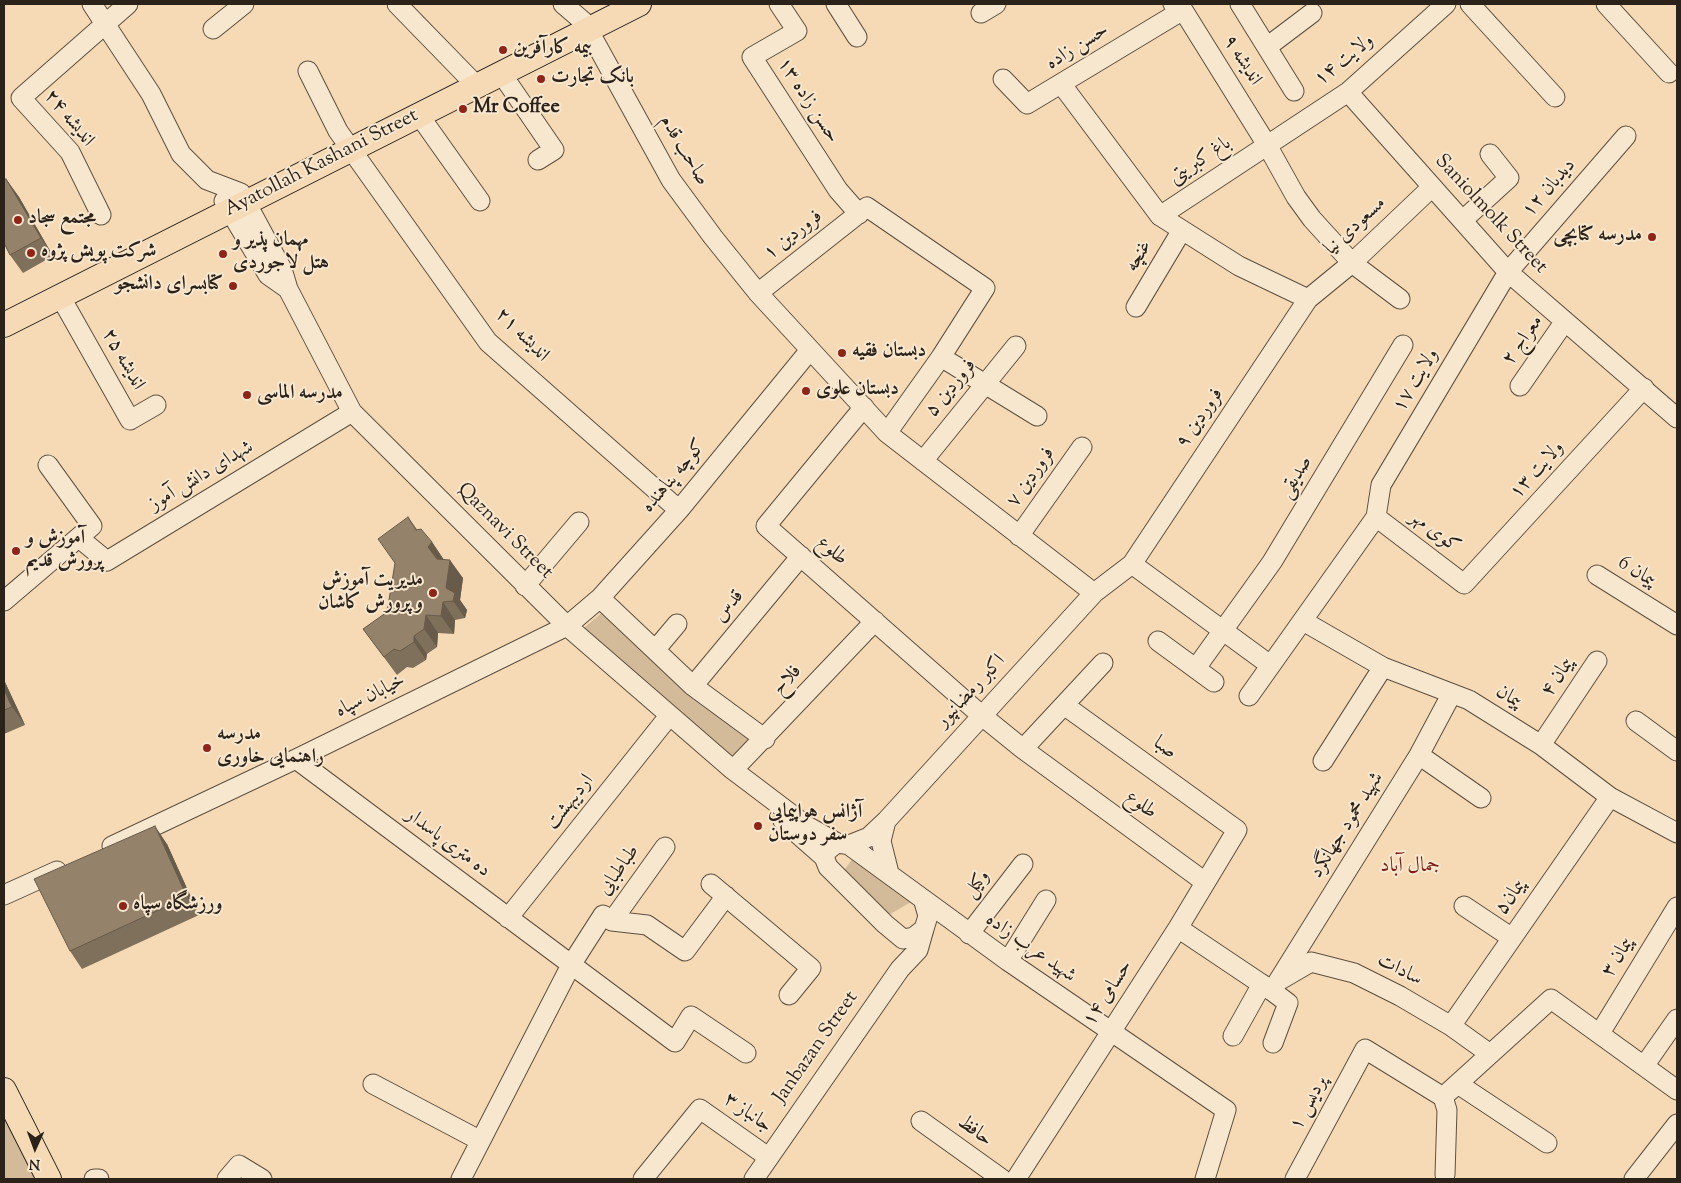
<!DOCTYPE html>
<meta charset="utf-8">
<style>
body{margin:0}
#map{position:relative;width:1681px;height:1183px;overflow:hidden;background:#f5dab5;font-family:"Sorts Mill Goudy",serif}
canvas{display:block}
.frame{position:absolute;inset:0;border:5px solid #2b2219;pointer-events:none}
.north{position:absolute;left:10px;top:1123px;width:50px;height:50px;-webkit-text-stroke:4px #f8e7cf;paint-order:stroke;rotate:182deg;font-size:14px;font-weight:700;line-height:20px;text-align:center;color:#2b2219}
.north::after{content:'';display:block;margin:auto;width:18px;height:22px;background:#2b2219;clip-path:polygon(50% 0,100% 100%,50% 72%,0 100%)}
</style>
<div id="map">
<canvas width="1681" height="1183"></canvas>
<div class="frame"></div>
<div class="north">N</div>
</div>
<script>
const ctx = document.querySelector('canvas').getContext('2d');
ctx.lineJoin = 'round';
function fillPath(path, color) {
  ctx.fillStyle = color;
  ctx.fill(path, 'evenodd');
}
function toPath(rows) {
  const path = new Path2D();
  for (const r of rows) {
    path.moveTo(r[0], r[1]);
    for (let i = 2; i < r.length; i += 2) path.lineTo(r[i], r[i + 1]);
  }
  return path;
}
function stroke(path, color, width, dash) {
  ctx.strokeStyle = color;
  ctx.lineWidth = width;
  ctx.lineCap = dash ? 'butt' : 'round';
  ctx.setLineDash(dash || []);
  ctx.stroke(path);
}
function drawText(font, color, halo, rows, align = 'center') {
  ctx.font = font + ' "Sorts Mill Goudy",Amiri,serif';
  ctx.lineWidth = 4;
  ctx.setLineDash([]);
  ctx.textBaseline = 'middle';
  ctx.strokeStyle = halo;
  ctx.fillStyle = color;
  for (const [text, x, y, turn = 0] of rows) {
    ctx.save();
    ctx.translate(x, y);
    ctx.rotate((+turn || 0) * Math.PI / 180);
    ctx.textAlign = isNaN(turn) ? turn : align;
    if (halo) ctx.strokeText(text, 0, 0);
    ctx.fillText(text, 0, 0);
    ctx.restore();
  }
}
fillPath(toPath([
 [605,610,754,739,729,763,584,628],
 [856,854,911,902,887,916,839,877],
 [7,1117,39,1179,4,1179,4,1122]
]), '#d3bb9a');
const minor = toPath([
 [92,4,151,94,181,154,207,180,241,193,282,269,288,289,352,412,567,626,733,770,807,826,837,843],
 [397,4,470,79],
 [563,4,584,22,671,180,713,237,758,293,887,433,1094,593],
 [779,4,797,31,752,57,838,190,859,214],
 [836,4,857,37],
 [1173,4,1183,10,1267,145,1296,197,1312,219,1352,263,1400,299],
 [1240,4,1294,91],
 [1470,4,1555,97],
 [1606,4,1669,73],
 [981,13,996,4],
 [213,29,244,4],
 [1267,47,1312,13],
 [308,71,338,131,488,342,679,510],
 [501,73,554,150,538,160],
 [1003,79,1027,104,1183,10],
 [1062,85,1160,216,1239,266,1308,299],
 [1348,92,1508,272,1677,418],
 [419,115,480,201],
 [224,201,268,275,288,289],
 [101,215,70,152,21,98,128,4],
 [1160,216,1348,92,1446,4],
 [1463,220,1509,178,1490,154],
 [758,293,867,207,985,288,941,357,887,433],
 [60,296,130,420,156,405],
 [1136,307,1182,230],
 [941,357,1037,416],
 [1520,386,1565,321],
 [864,407,766,526,981,715,1023,749,1103,663],
 [923,461,1016,346],
 [1376,517,1464,584,1644,388],
 [1019,536,1082,447],
 [79,538,107,561,352,412],
 [1132,564,1270,665],
 [1597,575,1677,625],
 [525,586,579,522],
 [600,598,693,686,765,739],
 [4,601,92,526,48,465],
 [1303,621,1383,667,1469,700,1541,745,1610,797,1677,833],
 [1158,641,1214,682],
 [656,649,677,624],
 [1196,668,1272,562,1403,345],
 [693,686,801,556],
 [1249,696,1376,517,1381,485,1508,272,1626,136],
 [1636,721,1677,751],
 [1541,745,1597,661],
 [1023,749,1205,882],
 [1419,755,1481,798],
 [296,759,675,1042,691,1016,746,1053],
 [1323,761,1383,667],
 [733,770,875,621],
 [783,821,824,857],
 [886,821,881,841,889,873],
 [849,845,869,837,886,821,1094,593,1132,564,1308,299,1352,263,1432,187],
 [112,846,296,759,567,626,600,598,679,510,810,350],
 [711,884,811,968,789,995],
 [4,895,57,871],
 [924,902,928,916,924,929,914,937,903,939,885,924,828,867,824,857,828,850,837,843,849,845,1008,961,1226,1110,1205,1179],
 [1464,906,1512,938],
 [508,918,669,716],
 [612,921,665,847],
 [1178,928,1272,991,1419,755,1451,695],
 [969,934,1023,864],
 [1008,961,1046,900],
 [1280,980,1311,962,1354,973,1400,996,1451,1026,1490,1054],
 [1272,991,1288,1003,1273,1043],
 [1451,1026,1610,797],
 [1600,1033,1677,907],
 [1233,1036,1262,984],
 [1644,1066,1677,1019],
 [373,1084,479,1140],
 [1458,1084,1547,1143],
 [1443,1097,1551,999,1677,1090],
 [921,1121,1002,1179],
 [94,1179,99,1179],
 [227,1179,239,1165,262,1179],
 [461,1179,571,965,603,915,612,921,647,925,685,951,726,896],
 [643,1179,700,1109,768,1157],
 [754,1179,900,969,918,950,924,929],
 [1016,1179,1178,928,1237,830,1064,705],
 [1295,1179,1365,1049,1443,1097,1447,1110,1445,1175],
 [1634,1179,1677,1124]
]);
const major = toPath([
 [4,325,639,4],
 [4,1090,49,1179]
]);
stroke(minor, '#5e5040', 21);
stroke(major, '#2b2219', 26);
stroke(minor, '#f8e7cf', 19);
stroke(major, '#f5dab5', 24);
fillPath(toPath([
 [6,179,19,197,53,256,23,273,10,255],
 [408,517,417,530,432,542,444,560,463,578,460,600,467,610,465,618,455,620,454,634,438,633,437,647,427,654,426,660,413,668,407,667,397,675,363,629,387,612],
 [4,680,25,725,4,734],
 [167,844,199,915,82,969,70,951]
]), '#7f705b');
fillPath(toPath([
 [6,179,19,197,53,256,41,238],
 [408,517,421,535,432,542,444,560,440,564],
 [450,560,463,578,460,600,467,610,465,618,453,601,446,588],
 [443,602,455,620,454,634,441,616],
 [426,615,438,633,437,647,424,629],
 [414,636,427,654,426,660,414,642],
 [4,680,25,725,12,707,4,689],
 [155,826,167,844,199,915,187,897]
]), '#685b4a');
const building = toPath([
 [6,179,41,238,10,255,4,243,4,180,6,179],
 [408,517,416,530,421,529,432,542,428,547,437,559,450,560,446,588,455,593,453,601,443,602,441,616,426,615,424,629,414,636,414,642,400,651,394,649,384,657,363,629,387,612,395,563,378,539,408,517],
 [4,689,12,707,4,710,4,689],
 [155,826,187,897,70,951,34,879,155,826]
]);
fillPath(building, '#94826a');
stroke(building, '#685b4a', 1);
for (const [x, y, r, color] of [
 [503,50,5,"#8f2418"],
 [541,79,5,"#8f2418"],
 [463,109,5,"#8f2418"],
 [18,220,5,"#8f2418"],
 [1652,237,5,"#8f2418"],
 [31,253,5,"#8f2418"],
 [223,254,5,"#8f2418"],
 [233,286,5,"#8f2418"],
 [842,353,5,"#8f2418"],
 [806,391,5,"#8f2418"],
 [247,395,5,"#8f2418"],
 [16,551,5,"#8f2418"],
 [433,593,5,"#8f2418"],
 [207,748,5,"#8f2418"],
 [758,826,5,"#8f2418"],
 [123,906,5,"#8f2418"]
]) {
  const dot = new Path2D();
  dot.arc(x, y, r, 0, 2 * Math.PI);
  ctx.fillStyle = color;
  ctx.fill(dot);
  stroke(dot, '#f8e7cf', 2);
}
drawText('20px', '#2b2219', '#f8e7cf', [
 ["حسن زاده",1078,48,-32],
 ["اندیشه ۹",1241,61,58],
 ["ولایت ۱۴",1345,61,-39],
 ["حسن زاده ۱۳",807,101,57],
 ["اندیشه ۲۴",68,119,51],
 ["صاحب قدم",683,151,59],
 ["باغ کبریتی",1201,162,-34],
 ["Ayatollah Kashani Street",322,164,-27],
 ["دیدبان ۱۲",1550,189,-49],
 ["Saniolmolk Street",1490,215,47],
 ["مسعودی نیا",1356,227,-43],
 ["فروردین ۱",794,236,-38],
 ["غنچه",1140,257,-59],
 ["اندیشه ۲۱",521,336,45],
 ["معراج ۲",1524,341,-55],
 ["اندیشه ۲۵",122,360,61],
 ["ولایت ۱۷",1417,381,-59],
 ["فروردین ۵",952,389,-51],
 ["فروردین ۹",1201,419,-56],
 ["ولایت ۱۳",1538,471,-48],
 ["شهدای دانش آموز",202,477,-31],
 ["کوچه پناهنده",675,477,-50],
 ["فروردین ۷",1032,478,-55],
 ["صدیقی",1297,478,-59],
 ["Qaznavi Street",504,532,45],
 ["کوی مهر",1434,533,37],
 ["طلوع",831,552,41],
 ["پیمان 6",1636,573,32],
 ["قدس",730,607,-50],
 ["پیمان ۴",1559,678,-56],
 ["فلاح",788,681,-47],
 ["اکبر رمضانپور",972,692,-47],
 ["خیابان سپاه",371,697,-26],
 ["پیمان",1508,698,32],
 ["صبا",1164,749,36],
 ["اردیبهشت",571,803,-52],
 ["طلوع",1140,806,36],
 ["شهید محمود جهانگرد",1348,826,-58],
 ["ده متری پاسدار",447,844,37],
 ["طباطبایی",620,871,-55],
 ["وکیل",978,885,-52],
 ["پیمان۵",1512,898,-55],
 ["شهید عرب زاده",1030,949,35],
 ["پیمان ۳",1619,958,-58],
 ["سادات",1399,971,27],
 ["حسامی ۱۴",1109,994,-57],
 ["Janbazan Street",817,1048,-55],
 ["پردیس ۱",1310,1104,-62],
 ["جانباز ۳",747,1114,35],
 ["حافظ",974,1132,36]
]);
drawText('bold 20px', '#2b2219', '#f8e7cf', [
 ["بیمه کارآفرین",513,50],
 ["بانک تجارت",551,79],
 ["Mr Coffee",473,109],
 ["مجتمع سجاد",28,220],
 ["مدرسه کتابچی",1642,237,"right"],
 ["مهمان پذیر و",233,242],
 ["هتل لاجوردی",233,265],
 ["شرکت پویش پژوه",41,253],
 ["کتابسرای دانشجو",223,286,"right"],
 ["دبستان فقیه",852,353],
 ["دبستان علوی",816,391],
 ["مدرسه الماسی",257,395],
 ["آموزش و",26,540],
 ["پرورش قدیم",26,563],
 ["مدیریت آموزش",423,582,"right"],
 ["و پرورش کاشان",423,605,"right"],
 ["مدرسه",217,736],
 ["راهنمایی خاوری",217,759],
 ["آژانس هواپیمایی",768,814],
 ["سفر دوستان",768,837],
 ["ورزشگاه سپاه",133,906]
], 'left');
drawText('21px', '#7a1f14', '#f8e7cf', [
 ["جمال آباد",1410,867]
]);
</script>
